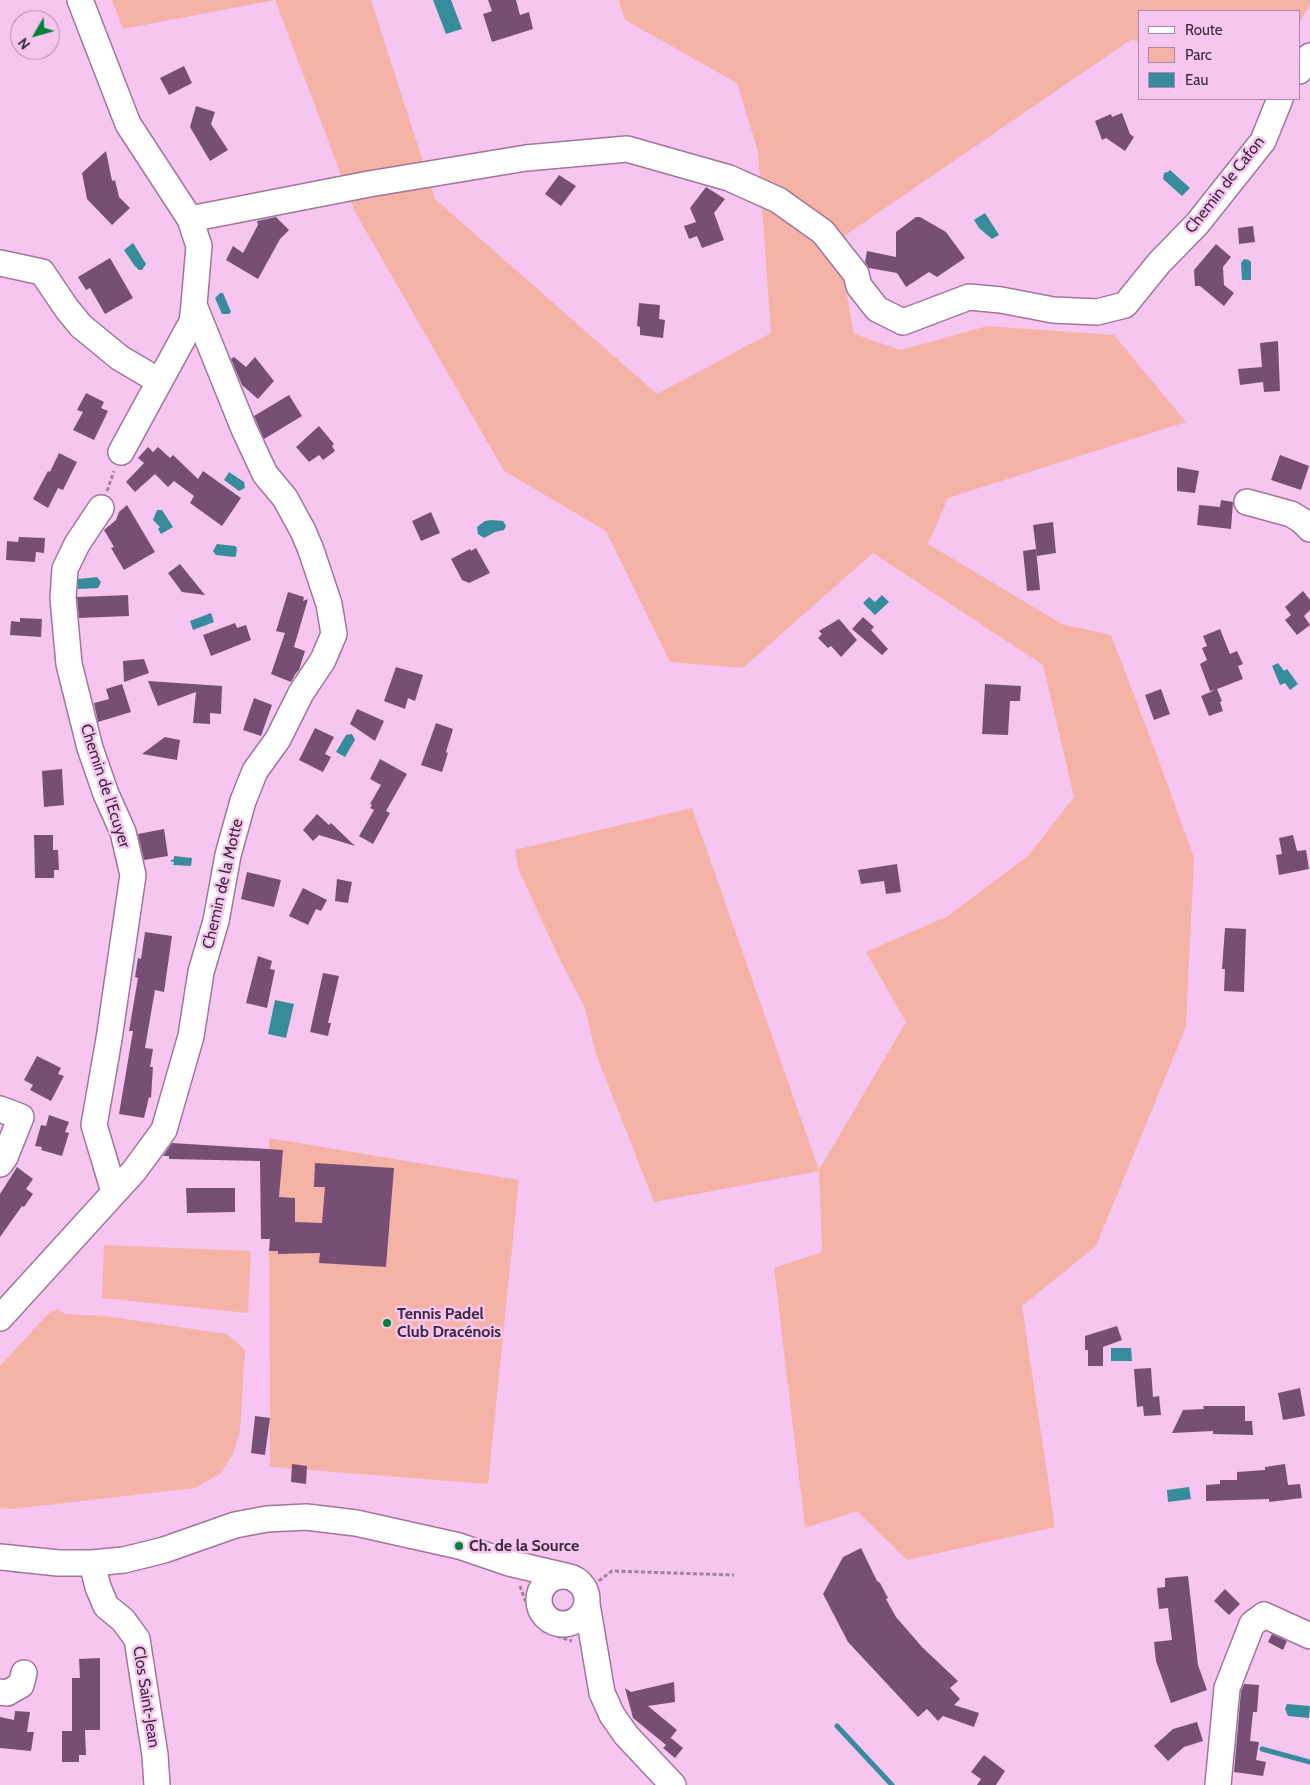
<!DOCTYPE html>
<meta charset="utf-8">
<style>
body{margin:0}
#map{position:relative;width:1310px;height:1785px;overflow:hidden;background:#f6c6f1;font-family:Cabin,sans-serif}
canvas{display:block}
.legend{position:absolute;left:1138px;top:10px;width:162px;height:90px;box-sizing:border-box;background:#f6c6f1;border:1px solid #ac88a8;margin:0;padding:6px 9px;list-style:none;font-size:15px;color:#3d2a3b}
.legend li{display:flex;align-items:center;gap:10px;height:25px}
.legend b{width:25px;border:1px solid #ac88a8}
.north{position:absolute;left:10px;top:10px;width:50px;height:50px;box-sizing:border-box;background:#f6c6f1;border:1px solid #ac88a8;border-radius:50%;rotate:232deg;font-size:14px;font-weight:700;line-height:20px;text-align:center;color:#3d2a3b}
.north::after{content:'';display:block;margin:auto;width:18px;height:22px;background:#008039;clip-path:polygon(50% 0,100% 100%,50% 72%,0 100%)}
</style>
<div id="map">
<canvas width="1310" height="1785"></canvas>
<ul class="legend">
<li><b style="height:6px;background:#fff"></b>Route</li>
<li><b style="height:14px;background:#f5b3a7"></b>Parc</li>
<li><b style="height:14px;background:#368c9a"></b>Eau</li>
</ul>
<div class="north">N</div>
</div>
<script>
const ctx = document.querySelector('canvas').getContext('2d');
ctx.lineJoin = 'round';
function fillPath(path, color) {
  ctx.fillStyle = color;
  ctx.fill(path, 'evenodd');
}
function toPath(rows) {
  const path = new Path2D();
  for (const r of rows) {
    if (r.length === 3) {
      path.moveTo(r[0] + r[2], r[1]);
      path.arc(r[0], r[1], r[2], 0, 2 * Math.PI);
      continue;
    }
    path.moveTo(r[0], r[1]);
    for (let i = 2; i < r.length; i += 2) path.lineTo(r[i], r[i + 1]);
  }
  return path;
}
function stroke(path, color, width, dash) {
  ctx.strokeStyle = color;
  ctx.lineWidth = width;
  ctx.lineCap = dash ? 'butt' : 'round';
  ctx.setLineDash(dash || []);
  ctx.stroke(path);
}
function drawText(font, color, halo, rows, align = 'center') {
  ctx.font = font + ' Cabin,sans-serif';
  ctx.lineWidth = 5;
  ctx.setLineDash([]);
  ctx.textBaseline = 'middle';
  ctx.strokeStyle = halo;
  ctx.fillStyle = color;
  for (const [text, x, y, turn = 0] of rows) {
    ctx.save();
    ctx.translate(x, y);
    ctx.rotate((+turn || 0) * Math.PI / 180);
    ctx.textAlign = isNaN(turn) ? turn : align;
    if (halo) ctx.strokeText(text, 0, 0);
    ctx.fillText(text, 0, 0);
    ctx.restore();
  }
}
fillPath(toPath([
 [112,0,371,0,435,199,657,394,771,333,758,152,737,83,625,20,619,0,1310,0,1310,4,1299,24,1299,11,1139,11,1139,42,1132,39,837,241,854,334,901,350,987,326,1114,335,1186,422,948,498,928,544,1062,624,1111,635,1155,750,1194,858,1186,1027,1096,1246,1022,1306,1055,1527,907,1560,857,1511,805,1528,774,1268,822,1252,819,1171,654,1202,596,1054,585,1008,559,958,518,868,515,850,692,808,819,1170,906,1022,866,952,948,916,1028,856,1074,797,1043,665,873,553,743,668,670,662,606,531,504,471,355,212,275,0,123,29],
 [269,1138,519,1180,488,1484,270,1467],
 [104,1245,251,1251,248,1313,102,1298],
 [57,1309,65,1314,105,1316,227,1334,238,1343,245,1351,240,1431,233,1454,220,1474,195,1488,13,1509,0,1508,0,1366,49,1313]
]), '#f5b3a7');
fillPath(toPath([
 [433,0,451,0,462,29,446,34],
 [1170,170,1190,188,1182,196,1163,179,1164,173,1168,172],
 [985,213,999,235,992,239,979,228,974,220],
 [133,243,146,264,142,270,139,270,134,265,124,250],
 [1244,259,1249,260,1251,262,1251,280,1242,280,1241,263],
 [220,293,223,293,231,312,229,314,222,314,215,298],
 [229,472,244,482,245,488,239,491,224,480],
 [157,510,162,510,173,527,161,534,158,529,160,527,153,520],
 [491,520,503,521,506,526,504,530,495,532,484,538,478,534,477,527,485,521],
 [217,544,235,546,237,548,236,556,234,557,216,555,213,551],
 [97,577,101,582,98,588,78,589,78,579],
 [882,595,889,602,875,615,863,603,869,597,875,602],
 [211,613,214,622,193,630,190,621],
 [1278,663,1284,671,1287,669,1298,684,1290,690,1285,683,1280,685,1272,666],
 [352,734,355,740,345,757,336,752,346,735],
 [174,856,192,858,191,866,173,865,174,862,170,861,174,859],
 [275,1000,294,1004,286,1038,268,1034],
 [1111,1348,1131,1348,1132,1361,1111,1361],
 [1189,1487,1191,1499,1168,1502,1167,1490],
 [1287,1704,1310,1706,1309,1718,1288,1716,1285,1709]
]), '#368c9a');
stroke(toPath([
 [837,1726,892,1785],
 [1262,1749,1310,1762]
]), '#368c9a', 5);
fillPath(toPath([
 [488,0,516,0,520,15,529,12,533,29,492,42,483,14,492,11],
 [184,66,192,83,169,95,160,78],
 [196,106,215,112,211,124,228,150,210,161,190,127],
 [1122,113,1130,134,1134,137,1125,151,1106,138,1102,140,1095,121,1111,114,1112,117],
 [106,151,112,181,115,180,119,197,130,208,112,225,87,199,82,173],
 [559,175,576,186,561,206,545,194],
 [706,187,725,199,714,213,724,240,702,248,697,236,689,239,684,226,696,222,690,208],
 [276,217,289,230,280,239,258,279,226,260,233,246,243,253,258,225,257,221],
 [916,217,920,217,946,232,965,258,937,277,929,272,906,287,897,273,869,268,865,262,867,251,896,257,896,232],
 [1253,226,1255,242,1239,244,1238,228],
 [1216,244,1231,257,1223,267,1224,285,1234,293,1224,306,1200,286,1195,286,1194,270],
 [110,258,133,298,105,314,90,288,86,290,78,277],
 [639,303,660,305,659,319,665,320,663,338,640,335,640,327,637,326],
 [1278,341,1280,391,1264,392,1263,382,1240,385,1238,369,1262,367,1260,343],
 [234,357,246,367,255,357,274,381,258,399,242,385,231,359],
 [86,393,104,402,101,408,108,411,94,440,73,430,83,412,77,410],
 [289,395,302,416,264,439,254,416],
 [319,426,334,444,332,446,335,451,323,460,319,455,309,462,296,447],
 [148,447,153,452,158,447,170,458,173,455,198,479,203,471,241,498,222,526,190,503,194,496,174,481,168,487,155,474,135,492,126,482,144,463,138,458],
 [59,453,77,462,63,490,58,488,48,508,33,499,48,471,50,472],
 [1280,455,1309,466,1301,490,1271,480],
 [1177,467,1199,471,1195,493,1177,491],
 [1221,500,1233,502,1231,529,1197,525,1199,505,1220,507],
 [127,505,155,552,124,570,111,548,114,547,104,530,116,520,119,512],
 [431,512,440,533,421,541,412,521],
 [1053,522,1056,553,1037,556,1033,525],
 [19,537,45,538,44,553,36,552,35,562,6,560,7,541,18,542],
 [476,548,490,573,469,583,462,580,451,559,470,549,471,551],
 [1036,549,1040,590,1027,591,1023,551],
 [180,564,205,595,182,592,168,573],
 [1303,591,1310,600,1310,610,1304,616,1310,625,1297,635,1285,620,1291,615,1285,607],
 [288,592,304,597,303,601,308,599,294,647,305,651,299,670,296,673,291,682,271,674,285,633,276,631],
 [128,595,129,616,79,618,77,597],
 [863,617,874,627,871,630,888,649,882,655,852,629],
 [20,618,42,619,41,637,10,635,11,621,20,622],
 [839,619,857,640,841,657,831,646,828,648,818,638,822,634,819,631],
 [235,623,237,628,246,625,251,640,211,656,203,635],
 [1220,629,1230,654,1237,651,1243,664,1238,666,1243,679,1217,689,1222,701,1220,702,1223,711,1209,716,1201,696,1215,690,1210,691,1200,664,1207,660,1202,648,1207,646,1203,636],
 [144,659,149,673,124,682,123,661],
 [396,667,423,675,415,701,408,698,405,709,384,701],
 [148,681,222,686,221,714,210,713,210,724,193,723,196,692,158,706],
 [122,684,131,712,98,722,94,703,109,699,106,689],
 [985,684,1021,686,1020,701,1010,701,1008,735,982,734],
 [1161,689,1170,714,1154,720,1145,695],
 [254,698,272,705,261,736,243,730],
 [357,709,384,721,375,741,350,724],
 [436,723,453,729,446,752,448,753,442,772,421,765],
 [315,728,334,737,325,754,331,757,323,772,299,760],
 [165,737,180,740,177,760,142,754],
 [380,759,407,774,386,811,390,813,373,844,359,836,374,810,370,808,372,805,370,804,381,785,370,779],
 [62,769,64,805,44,807,42,771],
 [317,814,329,825,331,823,355,846,319,835,313,841,303,830],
 [164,829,168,856,144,860,138,834],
 [34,835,53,835,53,850,58,850,59,870,54,870,54,878,35,878],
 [1293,835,1297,851,1306,850,1309,869,1279,875,1276,855,1282,854,1279,838],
 [897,864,901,892,886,894,884,881,861,884,858,870],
 [247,872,281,880,274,907,241,899],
 [337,879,352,882,348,903,335,901],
 [303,888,327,900,321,911,316,909,308,925,289,916],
 [1225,928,1246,929,1244,992,1224,991,1225,969,1222,969],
 [145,932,172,936,164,992,155,990,145,1048,153,1049,150,1067,153,1067,151,1098,149,1097,144,1118,119,1114,133,1031,129,1031,138,978,135,977,138,958,141,959],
 [258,956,272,961,270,969,275,970,267,1008,246,1003],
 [323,973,339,976,328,1023,331,1023,328,1036,310,1032],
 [37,1056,61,1068,58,1074,64,1076,51,1101,30,1090,33,1085,24,1080],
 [49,1115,69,1122,65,1132,69,1133,62,1156,41,1150,42,1147,35,1146,41,1125,46,1126],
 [172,1143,283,1150,279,1197,295,1198,295,1222,322,1223,325,1187,314,1187,315,1163,394,1168,386,1267,319,1263,320,1253,278,1254,278,1251,269,1251,270,1239,261,1239,260,1161,169,1159,169,1156,163,1156],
 [17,1167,33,1179,26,1189,33,1194,24,1207,22,1206,0,1237,0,1194],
 [186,1188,235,1188,235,1212,187,1213],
 [1117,1326,1122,1340,1103,1347,1103,1366,1088,1366,1088,1350,1085,1350,1085,1336],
 [1151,1368,1153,1397,1159,1396,1161,1415,1144,1416,1143,1406,1137,1407,1134,1369],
 [1300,1388,1305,1416,1283,1420,1278,1393],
 [1203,1406,1245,1406,1245,1421,1252,1421,1253,1435,1213,1434,1213,1431,1172,1433,1183,1410,1204,1409],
 [255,1416,270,1418,265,1455,251,1453],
 [292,1464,307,1466,306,1484,291,1482],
 [1285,1464,1288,1485,1300,1484,1302,1498,1269,1502,1269,1499,1206,1501,1206,1485,1220,1484,1220,1480,1237,1480,1237,1472,1265,1470,1265,1467],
 [861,1548,877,1581,880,1583,888,1598,886,1599,896,1617,922,1647,958,1681,950,1688,960,1699,954,1705,979,1713,974,1727,943,1716,938,1721,927,1709,918,1717,848,1642,823,1594,843,1557],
 [1188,1576,1198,1665,1207,1690,1171,1703,1156,1661,1154,1642,1172,1640,1168,1608,1159,1609,1157,1588,1165,1587,1165,1578],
 [1225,1589,1240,1604,1229,1615,1214,1601],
 [1272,1634,1287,1641,1283,1650,1268,1642],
 [100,1658,100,1730,85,1730,86,1755,79,1755,79,1762,62,1762,62,1731,72,1731,72,1678,80,1678,79,1659],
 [674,1682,675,1702,648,1706,677,1730,669,1740,671,1738,683,1748,675,1758,663,1748,666,1745,633,1718,625,1688,631,1692],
 [1244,1684,1259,1685,1257,1712,1253,1712,1250,1741,1259,1742,1256,1760,1266,1762,1263,1776,1234,1772,1241,1691],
 [15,1711,30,1712,27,1732,34,1732,31,1751,0,1748,0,1717,14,1720],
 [1197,1722,1203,1741,1184,1747,1168,1761,1154,1746,1173,1729],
 [984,1755,1005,1771,996,1785,977,1785,981,1779,971,1772]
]), '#784f74');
const minor = toPath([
 [1299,71,1310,56],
 [190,219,369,184,526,158,627,149,729,178,778,200,823,232,856,274,859,286,877,309,903,322,969,297,1001,300,1053,310,1097,312,1125,305,1159,263,1197,224,1263,141,1280,99],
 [0,263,42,272,67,309,81,326,120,358,159,381],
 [121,452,192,322,194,305],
 [1247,502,1291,514,1301,520,1310,529],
 [101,508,77,544,65,569,63,598,69,664,90,748,106,794,123,832,133,875,109,1039,94,1125,114,1192],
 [0,1109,21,1117,5,1157,0,1164],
 [0,1318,134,1171,164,1130,191,1036,201,972,216,921,228,855,243,801,255,771,278,739,301,693,323,660,334,634,329,604,311,550,303,531,285,498,265,474,244,429,194,305,199,246,190,219,128,124,80,0],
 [0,1557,58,1563,92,1563,124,1560,164,1550,235,1525,267,1519,306,1517,356,1523,459,1546,509,1563,565,1576],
 [92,1563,98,1587,106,1606,123,1620,137,1639,155,1755,157,1785],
 [563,1600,24],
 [587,1604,602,1693,612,1715,626,1735,673,1785],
 [0,1692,7,1693,21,1685,24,1673],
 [1218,1785,1227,1688,1252,1624,1264,1615,1310,1636]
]);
stroke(minor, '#a1759c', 28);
stroke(toPath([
 [107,491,114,471],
 [520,1586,529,1611,537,1623,559,1637,572,1641],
 [596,1586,596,1583,612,1571,734,1575]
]), '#a3809f', 3, [4, 2.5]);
stroke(minor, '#fff', 25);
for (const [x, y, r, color] of [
 [387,1323,5,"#008039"],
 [459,1546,5,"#008039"]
]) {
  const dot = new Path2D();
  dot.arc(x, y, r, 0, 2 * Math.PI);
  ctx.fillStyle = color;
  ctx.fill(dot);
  stroke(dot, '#f6c6f1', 2);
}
drawText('16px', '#3d2a3b', '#f6c6f1', [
 ["Chemin de Cafon",1225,185,-52],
 ["Chemin de l'Ecuyer",105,786,72],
 ["Chemin de la Motte",223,884,-77],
 ["Clos Saint-Jean",146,1697,81]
]);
drawText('bold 16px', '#3d2a3b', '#f6c6f1', [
 ["Tennis Padel",397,1314],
 ["Club Dracénois",397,1332],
 ["Ch. de la Source",469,1546]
], 'left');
</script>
